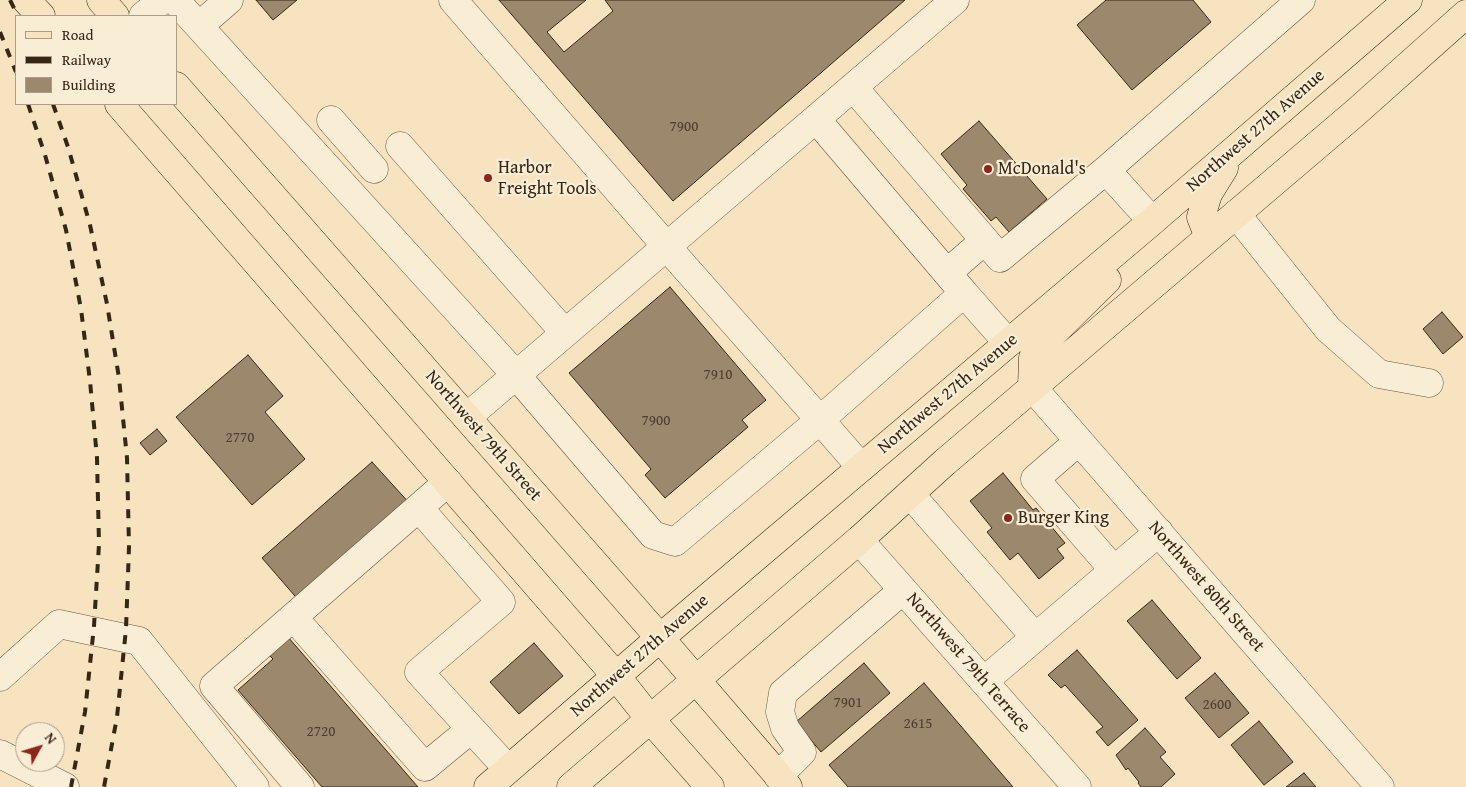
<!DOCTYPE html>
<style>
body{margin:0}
#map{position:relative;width:1466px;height:787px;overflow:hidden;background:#f8e3c0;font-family:"Gentium Book Plus",serif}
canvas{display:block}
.legend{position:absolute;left:15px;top:15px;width:162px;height:90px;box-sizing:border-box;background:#faedd6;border:1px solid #ac9d88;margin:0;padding:6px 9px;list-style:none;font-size:15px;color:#362614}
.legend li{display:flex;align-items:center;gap:10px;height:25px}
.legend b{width:25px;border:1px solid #ac9d88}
.north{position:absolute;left:15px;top:722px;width:50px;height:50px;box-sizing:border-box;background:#faedd6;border:1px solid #ac9d88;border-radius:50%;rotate:51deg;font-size:14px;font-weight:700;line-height:20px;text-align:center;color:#362614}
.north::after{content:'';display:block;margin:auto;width:18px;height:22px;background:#8f2418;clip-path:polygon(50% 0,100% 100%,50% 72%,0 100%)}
</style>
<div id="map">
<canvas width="1466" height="787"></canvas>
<ul class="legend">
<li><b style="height:6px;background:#f8e3c0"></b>Road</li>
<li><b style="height:6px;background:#362614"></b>Railway</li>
<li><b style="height:14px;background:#9b886d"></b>Building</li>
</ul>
<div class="north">N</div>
</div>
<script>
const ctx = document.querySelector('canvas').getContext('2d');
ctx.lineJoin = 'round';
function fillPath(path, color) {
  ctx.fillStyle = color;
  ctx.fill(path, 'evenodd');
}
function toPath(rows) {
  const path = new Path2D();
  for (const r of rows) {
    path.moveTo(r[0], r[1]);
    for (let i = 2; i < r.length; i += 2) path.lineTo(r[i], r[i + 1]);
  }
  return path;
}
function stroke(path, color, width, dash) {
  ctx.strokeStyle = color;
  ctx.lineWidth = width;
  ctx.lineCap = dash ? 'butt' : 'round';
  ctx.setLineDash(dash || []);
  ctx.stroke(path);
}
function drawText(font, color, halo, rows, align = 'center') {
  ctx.font = font + ' "Gentium Book Plus",serif';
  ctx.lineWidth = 4.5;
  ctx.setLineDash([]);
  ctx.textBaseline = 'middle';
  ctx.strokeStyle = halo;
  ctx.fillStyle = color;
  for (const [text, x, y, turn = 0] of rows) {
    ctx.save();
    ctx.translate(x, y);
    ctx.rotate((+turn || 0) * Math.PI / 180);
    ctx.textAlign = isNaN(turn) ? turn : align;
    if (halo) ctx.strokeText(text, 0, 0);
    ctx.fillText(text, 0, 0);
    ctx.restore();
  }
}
const building = toPath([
 [256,0,297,0,273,20,256,0],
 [499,0,586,0,547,32,564,52,613,11,605,0,905,0,673,201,499,0],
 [1106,0,1193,0,1211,22,1132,90,1077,25,1106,0],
 [979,121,1047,199,1009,232,996,217,991,221,963,189,967,185,941,154,979,121],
 [670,287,766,400,742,420,748,427,665,498,645,475,651,469,569,373,670,287],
 [1442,312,1463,337,1443,354,1423,329,1442,312],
 [248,355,283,396,265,412,305,459,252,505,176,417,248,355],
 [157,429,167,441,150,455,140,443,157,429],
 [372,462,412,506,301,603,262,558,372,462],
 [1003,473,1033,510,1036,508,1065,543,1057,549,1064,558,1039,579,1018,553,1010,560,987,532,992,528,970,501,1003,473],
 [1152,600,1201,658,1177,679,1127,621,1152,600],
 [288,637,418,787,322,787,238,690,273,659,268,654,288,637],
 [534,643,563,676,519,714,490,682,534,643],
 [1077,650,1138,720,1108,746,1096,732,1103,727,1065,685,1061,688,1048,675,1077,650],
 [864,663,890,693,821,752,796,722,864,663],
 [1215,673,1249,713,1219,738,1185,698,1215,673],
 [924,683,1013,787,848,787,829,765,924,683],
 [1259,721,1293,762,1264,785,1231,745,1259,721],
 [1145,728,1166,752,1160,757,1175,774,1161,787,1141,787,1138,783,1139,782,1128,768,1126,770,1116,755,1145,728],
 [1304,773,1316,787,1286,787,1304,773]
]);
fillPath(building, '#9b886d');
stroke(building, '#362614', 1);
const minor = toPath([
 [175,0,516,375,653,535,675,542,820,420,861,467],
 [453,0,667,247,820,420,964,293,816,119],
 [143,16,162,0],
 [199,26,229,0],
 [853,87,1000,258,1106,170,1301,0],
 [331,120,374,169],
 [400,146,565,333],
 [1106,170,1152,221],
 [1236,214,1328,329,1379,374,1429,383],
 [947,273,984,241],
 [964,293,1008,343],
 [1032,387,1380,787],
 [467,417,955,0],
 [1079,441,1035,479,1114,570],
 [910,494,1035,637],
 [419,508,501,602,419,672,508,769],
 [859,540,1077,787],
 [294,618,425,767,471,729],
 [0,677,59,624,139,641,255,787],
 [984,681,1159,532],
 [0,754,65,787],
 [778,776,802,752,785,728,780,712,783,693,903,590],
 [300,787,214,686,448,482]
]);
const major = toPath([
 [26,0,41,16],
 [101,0,115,16],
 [176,86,660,638,788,787],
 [119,104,616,676,650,719,710,787],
 [1209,237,1201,217,1208,194,1224,168],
 [1032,387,1033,358,1036,350,1107,280],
 [488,787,660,638,1150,223,1408,0],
 [571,787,859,540,945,462,1355,113,1466,14]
]);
stroke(minor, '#66553f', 29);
stroke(major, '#362614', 29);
stroke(minor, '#faedd6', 28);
stroke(major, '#f8e3c0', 28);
stroke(toPath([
 [10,0,18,16],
 [0,32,16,72],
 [28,104,45,155,66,230,81,309,90,381,97,458,99,544,94,626,85,712,71,787],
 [53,104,68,147,90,225,107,304,119,378,127,458,129,547,126,629,117,717,104,787]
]), '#362614', 4, [9, 9]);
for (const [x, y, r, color] of [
 [988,169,5,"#8f2418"],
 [488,178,5,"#8f2418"],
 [1008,518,5,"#8f2418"]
]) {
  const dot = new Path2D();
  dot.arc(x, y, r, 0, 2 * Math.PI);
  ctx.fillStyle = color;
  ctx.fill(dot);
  stroke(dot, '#faedd6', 2);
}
drawText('15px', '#4f3e2a', null, [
 ["7900",684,127],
 ["7910",718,375],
 ["7900",656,421],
 ["2770",240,438],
 ["7901",848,703],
 ["2600",1217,705],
 ["2615",918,724],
 ["2720",321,732]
]);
drawText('18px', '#362614', '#faedd6', [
 ["Northwest 27th Avenue",1256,131,-41],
 ["Northwest 27th Avenue",948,394,-40],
 ["Northwest 79th Street",483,436,49],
 ["Northwest 80th Street",1206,587,49],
 ["Northwest 27th Avenue",640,656,-41],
 ["Northwest 79th Terrace",968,663,49]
]);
drawText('18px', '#362614', '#faedd6', [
 ["Harbor",498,168],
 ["Freight Tools",498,189],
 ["McDonald's",998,169],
 ["Burger King",1018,518]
], 'left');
</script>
